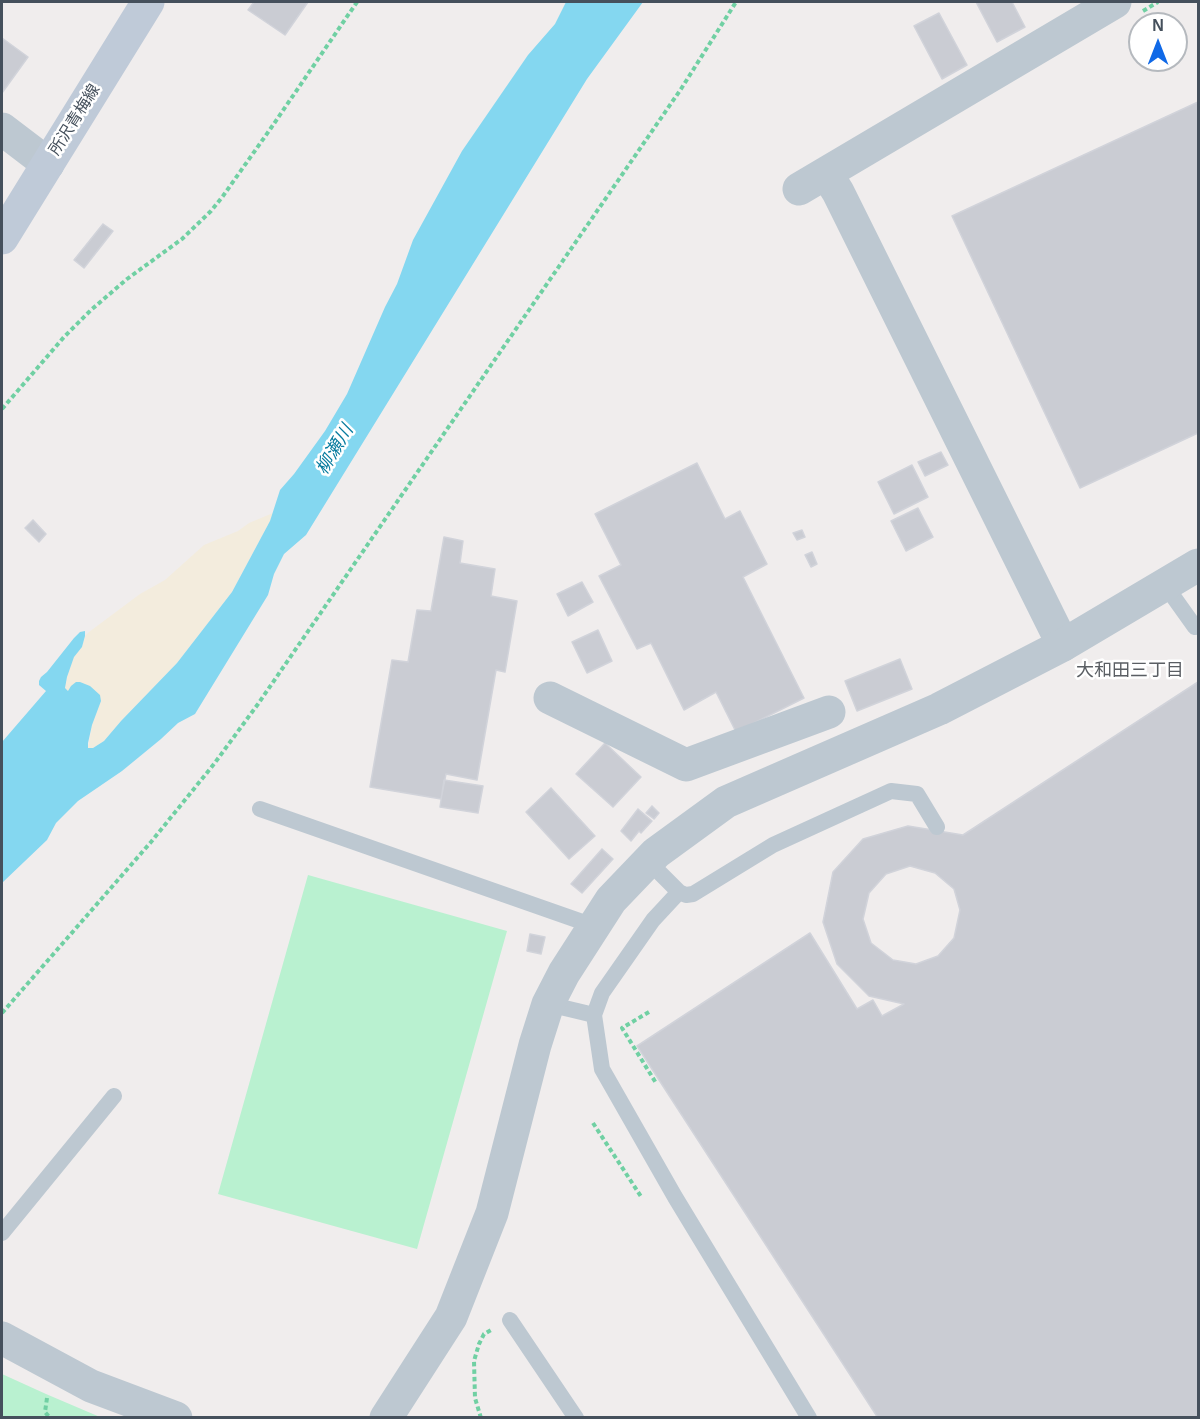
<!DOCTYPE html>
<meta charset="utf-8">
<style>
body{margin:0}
#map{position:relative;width:1200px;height:1419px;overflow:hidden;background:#f0eded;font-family:Helvetica,sans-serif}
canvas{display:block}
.frame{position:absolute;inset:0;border:3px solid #45505c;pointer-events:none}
.north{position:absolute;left:1128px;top:12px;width:60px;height:60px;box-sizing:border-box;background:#fff;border:2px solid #b5b9be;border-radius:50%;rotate:0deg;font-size:16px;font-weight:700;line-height:24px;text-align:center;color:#45505c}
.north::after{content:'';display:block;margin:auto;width:21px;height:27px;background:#1069e7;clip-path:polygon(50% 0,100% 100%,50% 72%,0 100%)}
</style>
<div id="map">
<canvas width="1200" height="1419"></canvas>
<div class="frame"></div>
<div class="north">N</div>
</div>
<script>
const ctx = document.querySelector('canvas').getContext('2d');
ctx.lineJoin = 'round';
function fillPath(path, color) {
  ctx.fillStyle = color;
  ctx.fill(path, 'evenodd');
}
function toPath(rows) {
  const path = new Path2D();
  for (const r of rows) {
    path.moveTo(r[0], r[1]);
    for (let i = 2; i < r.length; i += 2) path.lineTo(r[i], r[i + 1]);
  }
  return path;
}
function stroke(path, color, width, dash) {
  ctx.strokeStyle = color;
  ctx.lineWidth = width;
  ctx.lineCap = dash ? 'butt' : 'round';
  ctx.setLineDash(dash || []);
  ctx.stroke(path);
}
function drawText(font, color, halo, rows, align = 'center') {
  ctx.font = font + ' Helvetica,"Noto Sans JP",sans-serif';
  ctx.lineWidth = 5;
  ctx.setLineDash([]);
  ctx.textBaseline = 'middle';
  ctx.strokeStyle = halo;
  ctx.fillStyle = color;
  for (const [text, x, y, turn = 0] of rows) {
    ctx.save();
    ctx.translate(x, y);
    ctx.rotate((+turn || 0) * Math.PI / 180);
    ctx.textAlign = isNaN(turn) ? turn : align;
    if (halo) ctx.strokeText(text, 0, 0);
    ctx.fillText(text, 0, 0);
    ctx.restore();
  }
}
fillPath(toPath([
 [308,875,507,931,417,1249,218,1194],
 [2,1374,46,1394,100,1417,2,1417]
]), '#b9f1d0');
fillPath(toPath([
 [273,513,270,521,232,592,177,663,121,721,104,741,93,748,88,748,92,725,101,701,68,691,65,689,67,677,74,656,82,647,85,636,89,632,140,594,165,580,204,545,238,531,249,523]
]), '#f3ecdd');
fillPath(toPath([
 [566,2,643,2,587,79,306,535,284,554,274,574,268,595,195,714,178,723,161,739,122,771,78,801,56,823,47,840,2,883,2,742,46,691,39,685,39,681,41,677,47,672,74,638,80,632,85,631,85,636,82,647,74,657,67,677,65,688,68,691,71,686,76,682,80,682,90,686,100,695,101,701,92,725,88,743,88,748,93,748,104,741,121,721,177,663,232,592,270,521,280,490,294,474,325,431,347,394,385,307,397,284,413,240,462,151,528,55,555,24]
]), '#84d7f0');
const building = toPath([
 [254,2,308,2,285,35,248,10,254,2],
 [976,2,1012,2,1025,27,997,42,976,2],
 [939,13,967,65,942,79,914,26,939,13],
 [2,38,28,57,2,93,2,38],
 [1198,102,1198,433,1080,488,952,216,1198,102],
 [103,224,113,231,84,268,74,260,103,224],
 [941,452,948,465,925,476,918,462,941,452],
 [697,463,725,519,740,511,767,564,743,577,804,698,736,732,716,692,684,710,651,643,637,649,599,576,621,565,595,514,697,463],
 [912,465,928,497,894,514,878,482,912,465],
 [918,508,933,537,906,551,891,521,918,508],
 [33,520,46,534,39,542,25,528,33,520],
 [802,530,805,537,797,540,793,533,802,530],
 [444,537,463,541,460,563,495,569,491,596,517,601,505,672,496,670,477,780,446,774,441,799,370,787,392,660,408,662,417,610,431,611,444,537],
 [812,552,817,564,811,567,805,555,812,552],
 [582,582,593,602,568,616,557,594,582,582],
 [598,630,612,661,587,673,572,642,598,630],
 [900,659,912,689,857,711,845,681,900,659],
 [1198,682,1198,1418,878,1418,637,1046,810,933,857,1009,873,1000,882,1016,904,1004,869,996,837,964,823,922,833,872,863,839,908,826,963,835,1198,682],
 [910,866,935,873,954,889,960,910,954,938,938,956,916,964,893,960,871,943,863,919,869,893,886,874,910,866],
 [605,743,641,777,613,807,576,774,605,743],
 [444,780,483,786,478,813,440,807,444,780],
 [551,788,595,836,569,859,526,812,551,788],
 [652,806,659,813,654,819,646,813,652,806],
 [638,809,652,821,641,833,639,831,631,841,621,831,638,809],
 [602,849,613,859,582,893,571,884,602,849],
 [530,934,545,937,541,954,527,951,530,934]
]);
fillPath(building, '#caccd3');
stroke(building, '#d1d3da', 1.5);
stroke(toPath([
 [1143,11,1158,2],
 [2,409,64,337,91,310,127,279,182,239,211,211,223,196,271,128,357,2],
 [649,1012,622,1028,656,1083],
 [2,1013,151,842,214,764,258,704,681,89,736,2],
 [593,1123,642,1198],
 [47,1398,45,1412,50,1418],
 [481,1418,475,1398,474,1361,479,1344,484,1334,491,1330]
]), '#70d0a3', 4, [4.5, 3]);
stroke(toPath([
 [1165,585,1195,627,1198,624],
 [260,809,594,926],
 [648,861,679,892],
 [548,1004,594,1015],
 [2,1233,114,1096],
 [510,1320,576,1418],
 [809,1418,675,1197,602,1069,594,1015,602,993,653,920,679,892,686,895,693,894,773,845,891,791,917,794,937,827]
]), '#bdc8d1', 16);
stroke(toPath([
 [2,129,48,164],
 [826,173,838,192,1063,645],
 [799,189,1115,2],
 [550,698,686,765,829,712]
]), '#bdc8d1', 33);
stroke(toPath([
 [2,1338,91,1386,176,1418],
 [386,1418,451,1317,492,1213,535,1045,548,1004,564,973,611,900,656,853,726,802,939,709,1063,645,1198,565]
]), '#bdc8d1', 33);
stroke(toPath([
 [2,238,148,2]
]), '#bfcad8', 33);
drawText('16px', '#45505c', '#fff', [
 ["所沢青梅線",75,120,-58]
]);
drawText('italic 18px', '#077b9e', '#fff', [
 ["柳瀬川",335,450,-59]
]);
drawText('18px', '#5a5e63', '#fff', [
 ["大和田三丁目",1130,671]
]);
</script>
